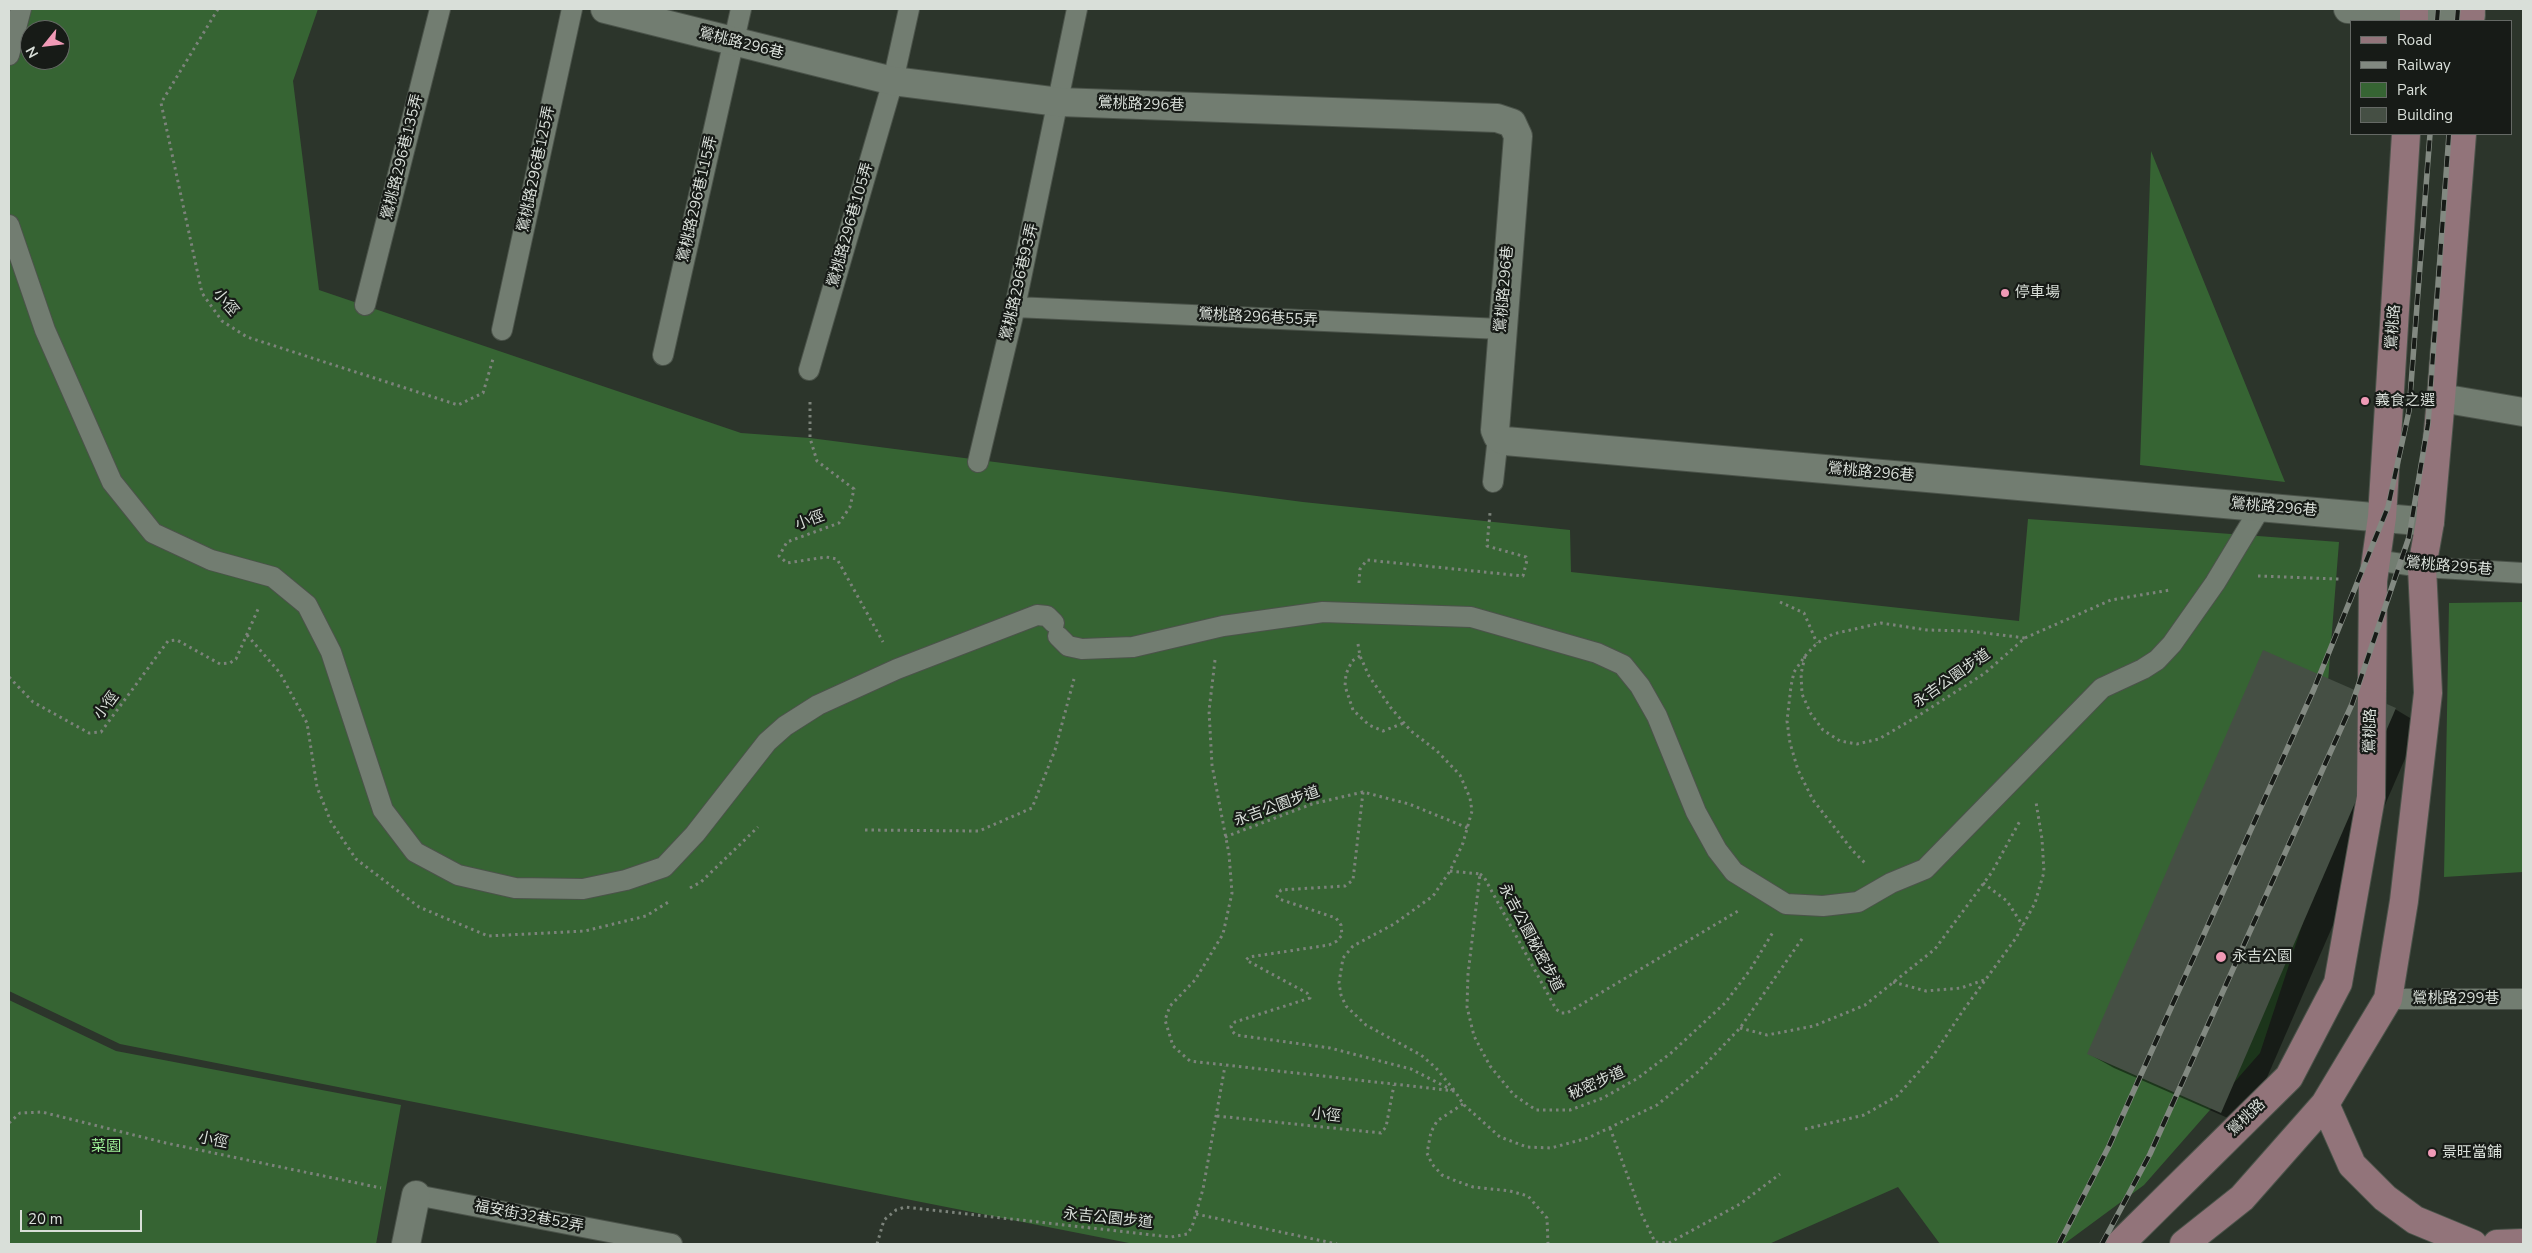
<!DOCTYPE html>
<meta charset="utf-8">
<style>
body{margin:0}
#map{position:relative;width:2532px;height:1253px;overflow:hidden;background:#2c352b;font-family:"Nunito Sans",sans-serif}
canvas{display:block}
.frame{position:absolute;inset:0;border:10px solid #d9dfd9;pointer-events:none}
.legend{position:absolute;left:2350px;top:20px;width:162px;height:115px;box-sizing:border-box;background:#171b17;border:1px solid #656965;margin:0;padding:6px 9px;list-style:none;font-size:15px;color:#d9dfd9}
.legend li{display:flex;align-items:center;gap:10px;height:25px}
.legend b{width:25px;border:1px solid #656965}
.north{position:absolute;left:20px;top:20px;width:50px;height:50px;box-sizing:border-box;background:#171b17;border:1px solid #656965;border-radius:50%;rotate:241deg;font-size:14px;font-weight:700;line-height:20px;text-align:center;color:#d9dfd9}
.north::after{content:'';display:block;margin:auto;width:18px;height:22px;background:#f09ab6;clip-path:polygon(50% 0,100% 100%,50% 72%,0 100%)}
.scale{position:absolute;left:20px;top:1210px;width:122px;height:22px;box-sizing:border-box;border:2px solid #d9dfd9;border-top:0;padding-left:6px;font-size:15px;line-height:18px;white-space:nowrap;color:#d9dfd9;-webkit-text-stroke:4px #171b17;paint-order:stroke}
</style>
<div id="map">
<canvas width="2532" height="1253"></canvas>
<div class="frame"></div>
<ul class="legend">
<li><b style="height:6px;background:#92747a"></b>Road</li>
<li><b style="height:6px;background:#828981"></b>Railway</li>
<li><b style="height:14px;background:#366433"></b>Park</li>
<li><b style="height:14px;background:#454f44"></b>Building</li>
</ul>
<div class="north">N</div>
<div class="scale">20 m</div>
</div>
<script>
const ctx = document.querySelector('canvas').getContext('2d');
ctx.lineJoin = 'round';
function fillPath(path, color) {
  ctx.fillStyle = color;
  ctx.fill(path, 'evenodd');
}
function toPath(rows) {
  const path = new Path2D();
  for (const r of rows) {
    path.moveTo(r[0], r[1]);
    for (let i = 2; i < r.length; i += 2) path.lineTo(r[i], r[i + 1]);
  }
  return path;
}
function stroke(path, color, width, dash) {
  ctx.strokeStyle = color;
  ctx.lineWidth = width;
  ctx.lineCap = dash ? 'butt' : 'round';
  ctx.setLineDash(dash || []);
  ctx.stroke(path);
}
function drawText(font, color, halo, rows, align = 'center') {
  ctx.font = font + ' "Nunito Sans","Noto Sans TC",sans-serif';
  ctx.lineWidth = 4.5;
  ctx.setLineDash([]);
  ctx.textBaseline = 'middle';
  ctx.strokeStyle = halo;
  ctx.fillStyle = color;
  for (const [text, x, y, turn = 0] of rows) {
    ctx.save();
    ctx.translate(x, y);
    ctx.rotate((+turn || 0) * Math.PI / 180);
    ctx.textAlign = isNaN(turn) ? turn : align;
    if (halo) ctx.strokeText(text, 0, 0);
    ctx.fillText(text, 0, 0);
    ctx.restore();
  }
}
fillPath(toPath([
 [9,9,318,9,293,81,319,290,741,433,810,438,1303,502,1570,530,1571,572,2019,621,2028,519,2339,542,2311,898,2260,1053,2144,1185,2064,1244,1940,1244,1898,1187,1769,1244,1134,1244,120,1044,9,991],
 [30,30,60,30,60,60,30,60],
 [2151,151,2285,482,2140,465],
 [2523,602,2523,872,2444,877,2449,603],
 [9,1000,116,1051,401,1105,376,1244,9,1244]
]), '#366433');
fillPath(toPath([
 [2395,709,2420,724,2246,1126,2114,1068,2089,1054]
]), '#0007');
fillPath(toPath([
 [2263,650,2396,708,2221,1113,2087,1054]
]), '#454f44');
const lane = toPath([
 [9,55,21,9],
 [9,225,45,330,112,482,153,533,211,560,273,577,307,605,331,652,383,810,415,852,458,875,515,888,583,889,626,880,664,867,695,834,767,742,785,726,818,705,897,669,1037,615,1047,616,1054,623],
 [365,305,440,9],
 [1015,307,1501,329],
 [502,330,572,9],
 [663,355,741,9],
 [809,370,893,81,909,9],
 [978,462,1015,307,1077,9],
 [1493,482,1498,437],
 [2375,560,2422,567,2523,573],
 [1058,636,1068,646,1082,649,1133,647,1223,626,1323,612,1471,617,1597,653,1623,665,1640,686,1657,716,1696,812,1717,850,1734,872,1786,904,1823,906,1858,902,1891,883,1925,869,2102,688,2143,669,2157,660,2172,644,2215,583,2261,507],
 [2388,999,2523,999],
 [416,1195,672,1244]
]);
const street = toPath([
 [605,9,893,81,1059,102,1497,118,1512,123,1518,136,1495,430,1498,437,1505,441,2430,522],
 [2348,9,2471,15],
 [2441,398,2523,412],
 [406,1244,416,1195]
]);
const secondary = toPath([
 [2414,21,2414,9],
 [2470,21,2471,9],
 [2325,1104,2352,1165,2385,1198,2415,1220,2473,1244],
 [2120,1244,2289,1077,2338,983,2371,797,2373,581,2382,517,2406,134],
 [2184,1244,2242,1198,2325,1104,2388,999,2404,901,2428,693,2422,567,2430,522,2441,398,2462,134],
 [2497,1244,2523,1243]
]);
stroke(lane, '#4b534a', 22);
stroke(street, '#4b534a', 30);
stroke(secondary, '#4b534a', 30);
stroke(toPath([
 [218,9,161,103,202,293,222,321,247,337,458,405,483,393,493,359],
 [810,402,810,438,817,461,854,489,850,507,839,523,787,542,779,556,787,563,826,557,837,559,883,642],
 [2258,576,2339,579],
 [1359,583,1360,569,1367,560,1523,576,1527,560,1526,557,1487,546,1490,513],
 [1780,602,1804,613,1817,643],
 [247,635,280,673,307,723,317,787,331,822,356,859,419,907,488,936,585,931,646,916,670,901],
 [2025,638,2111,600,2170,590],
 [1358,644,1360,656,1369,676,1391,708,1411,731,1437,751,1460,775,1470,798,1472,811,1463,843,1450,871,1433,896,1394,924,1353,946,1343,958,1339,983,1341,995,1346,1006,1366,1025,1421,1055,1436,1068,1454,1090],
 [1360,656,1352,661,1346,674,1345,686,1353,710,1369,725,1383,731,1404,723],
 [1805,656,1817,643,1833,634,1881,623,1927,630,1969,631,2025,638,1985,673,1918,716,1879,739,1857,744,1840,741,1823,730,1811,714,1802,694,1801,674,1805,656,1794,672,1791,686,1787,721,1790,743,1798,770,1813,800,1853,851,1865,863],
 [1215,660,1209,711,1212,765,1229,854,1232,893,1223,934,1195,980,1170,1006,1165,1020,1173,1046,1190,1061,1455,1091,1463,1104,1500,1137,1527,1147,1551,1148,1588,1138,1657,1105,1699,1071,1740,1028,1804,936],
 [9,677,33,702,89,733,101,732,168,641,177,640,220,664,230,663,236,659,259,607],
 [1363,792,1353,880,1345,886,1281,890,1277,896,1279,899,1336,918,1341,925,1342,935,1337,941,1329,945,1249,957,1246,960,1307,993,1310,998,1235,1022,1231,1026,1232,1031,1236,1035,1330,1048,1411,1069,1452,1090],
 [865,830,979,831,1032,808,1055,750,1074,679],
 [1225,837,1312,804,1363,792,1409,804,1468,828],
 [1450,871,1480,874,1468,974,1467,1007,1474,1036,1490,1066,1514,1095,1536,1110,1570,1110,1603,1098,1638,1078,1671,1053,1725,1003,1750,970,1773,932],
 [1480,874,1484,877,1556,1009,1561,1013,1567,1013,1738,911],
 [1983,883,2007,901,2023,926],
 [690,888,701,882,758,827],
 [1893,982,1926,991,1961,988,1984,980],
 [1740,1028,1767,1035,1814,1026,1865,1005,1935,949,1992,872,2021,819],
 [1463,1104,1437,1121,1431,1132,1427,1153,1432,1164,1442,1175,1456,1181,1473,1187,1510,1191,1528,1196,1547,1218,1548,1244],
 [1217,1116,1381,1133,1386,1127,1394,1085],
 [9,1123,20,1113,42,1112,166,1143,381,1188],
 [1610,1128,1642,1215,1655,1242,1669,1243,1740,1204,1780,1174],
 [1805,1129,1864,1115,1897,1096,1933,1056,1962,1012,2016,938,2035,903,2044,872,2042,839,2036,802],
 [1196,1214,1337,1244],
 [877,1244,884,1220,896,1210,905,1207,1171,1237,1187,1234,1192,1227,1203,1189,1225,1066]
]), '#7c837b', 3, [2.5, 4]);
stroke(lane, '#727d71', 20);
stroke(street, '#727d71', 28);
stroke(secondary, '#92747a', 28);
const rail = toPath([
 [2437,21,2438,9],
 [2457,21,2458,9],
 [2059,1244,2109,1146,2314,689,2388,507,2409,411,2430,134],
 [2102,1244,2150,1154,2352,704,2409,537,2428,424,2449,134]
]);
stroke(rail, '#828981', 5.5);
stroke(rail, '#171b17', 4, [11]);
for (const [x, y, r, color] of [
 [2005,293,5,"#f09ab6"],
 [2365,401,5,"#f09ab6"],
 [2221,957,6,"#f09ab6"],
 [2432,1153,5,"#f09ab6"]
]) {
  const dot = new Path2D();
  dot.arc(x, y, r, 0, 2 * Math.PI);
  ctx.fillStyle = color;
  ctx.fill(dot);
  stroke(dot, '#171b17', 2);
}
drawText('15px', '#d9dfd9', '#171b17', [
 ["鶯桃路296巷",741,44,14],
 ["鶯桃路296巷",1141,105,2],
 ["鶯桃路296巷135弄",403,157,-76],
 ["鶯桃路296巷125弄",537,169,-78],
 ["鶯桃路296巷115弄",698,199,-77],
 ["鶯桃路296巷105弄",851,225,-74],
 ["鶯桃路296巷93弄",1020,282,-77],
 ["鶯桃路296巷",1505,289,-85],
 ["小徑",225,303,50],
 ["鶯桃路296巷55弄",1258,318,3],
 ["鶯桃路",2394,327,-86],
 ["鶯桃路296巷",1871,473,5],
 ["鶯桃路296巷",2274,508,5],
 ["小徑",810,521,-20],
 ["鶯桃路295巷",2449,567,5],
 ["永吉公園步道",1952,679,-35],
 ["小徑",107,706,-53],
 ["鶯桃路",2371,731,-89],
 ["永吉公園步道",1277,807,-20],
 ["永吉公園秘密步道",1530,938,62],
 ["鶯桃路299巷",2456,999],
 ["秘密步道",1597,1084,-24],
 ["小徑",1326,1116,6],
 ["鶯桃路",2247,1118,-44],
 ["小徑",213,1141,12],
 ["福安街32巷52弄",529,1217,11],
 ["永吉公園步道",1108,1219,6]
]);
drawText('15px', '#d9dfd9', '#171b17', [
 ["停車場",2015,293],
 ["義食之選",2375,401],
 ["永吉公園",2232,957],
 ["景旺當鋪",2442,1153]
], 'left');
drawText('15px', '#a0f399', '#171b17', [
 ["菜園",106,1147]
]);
</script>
